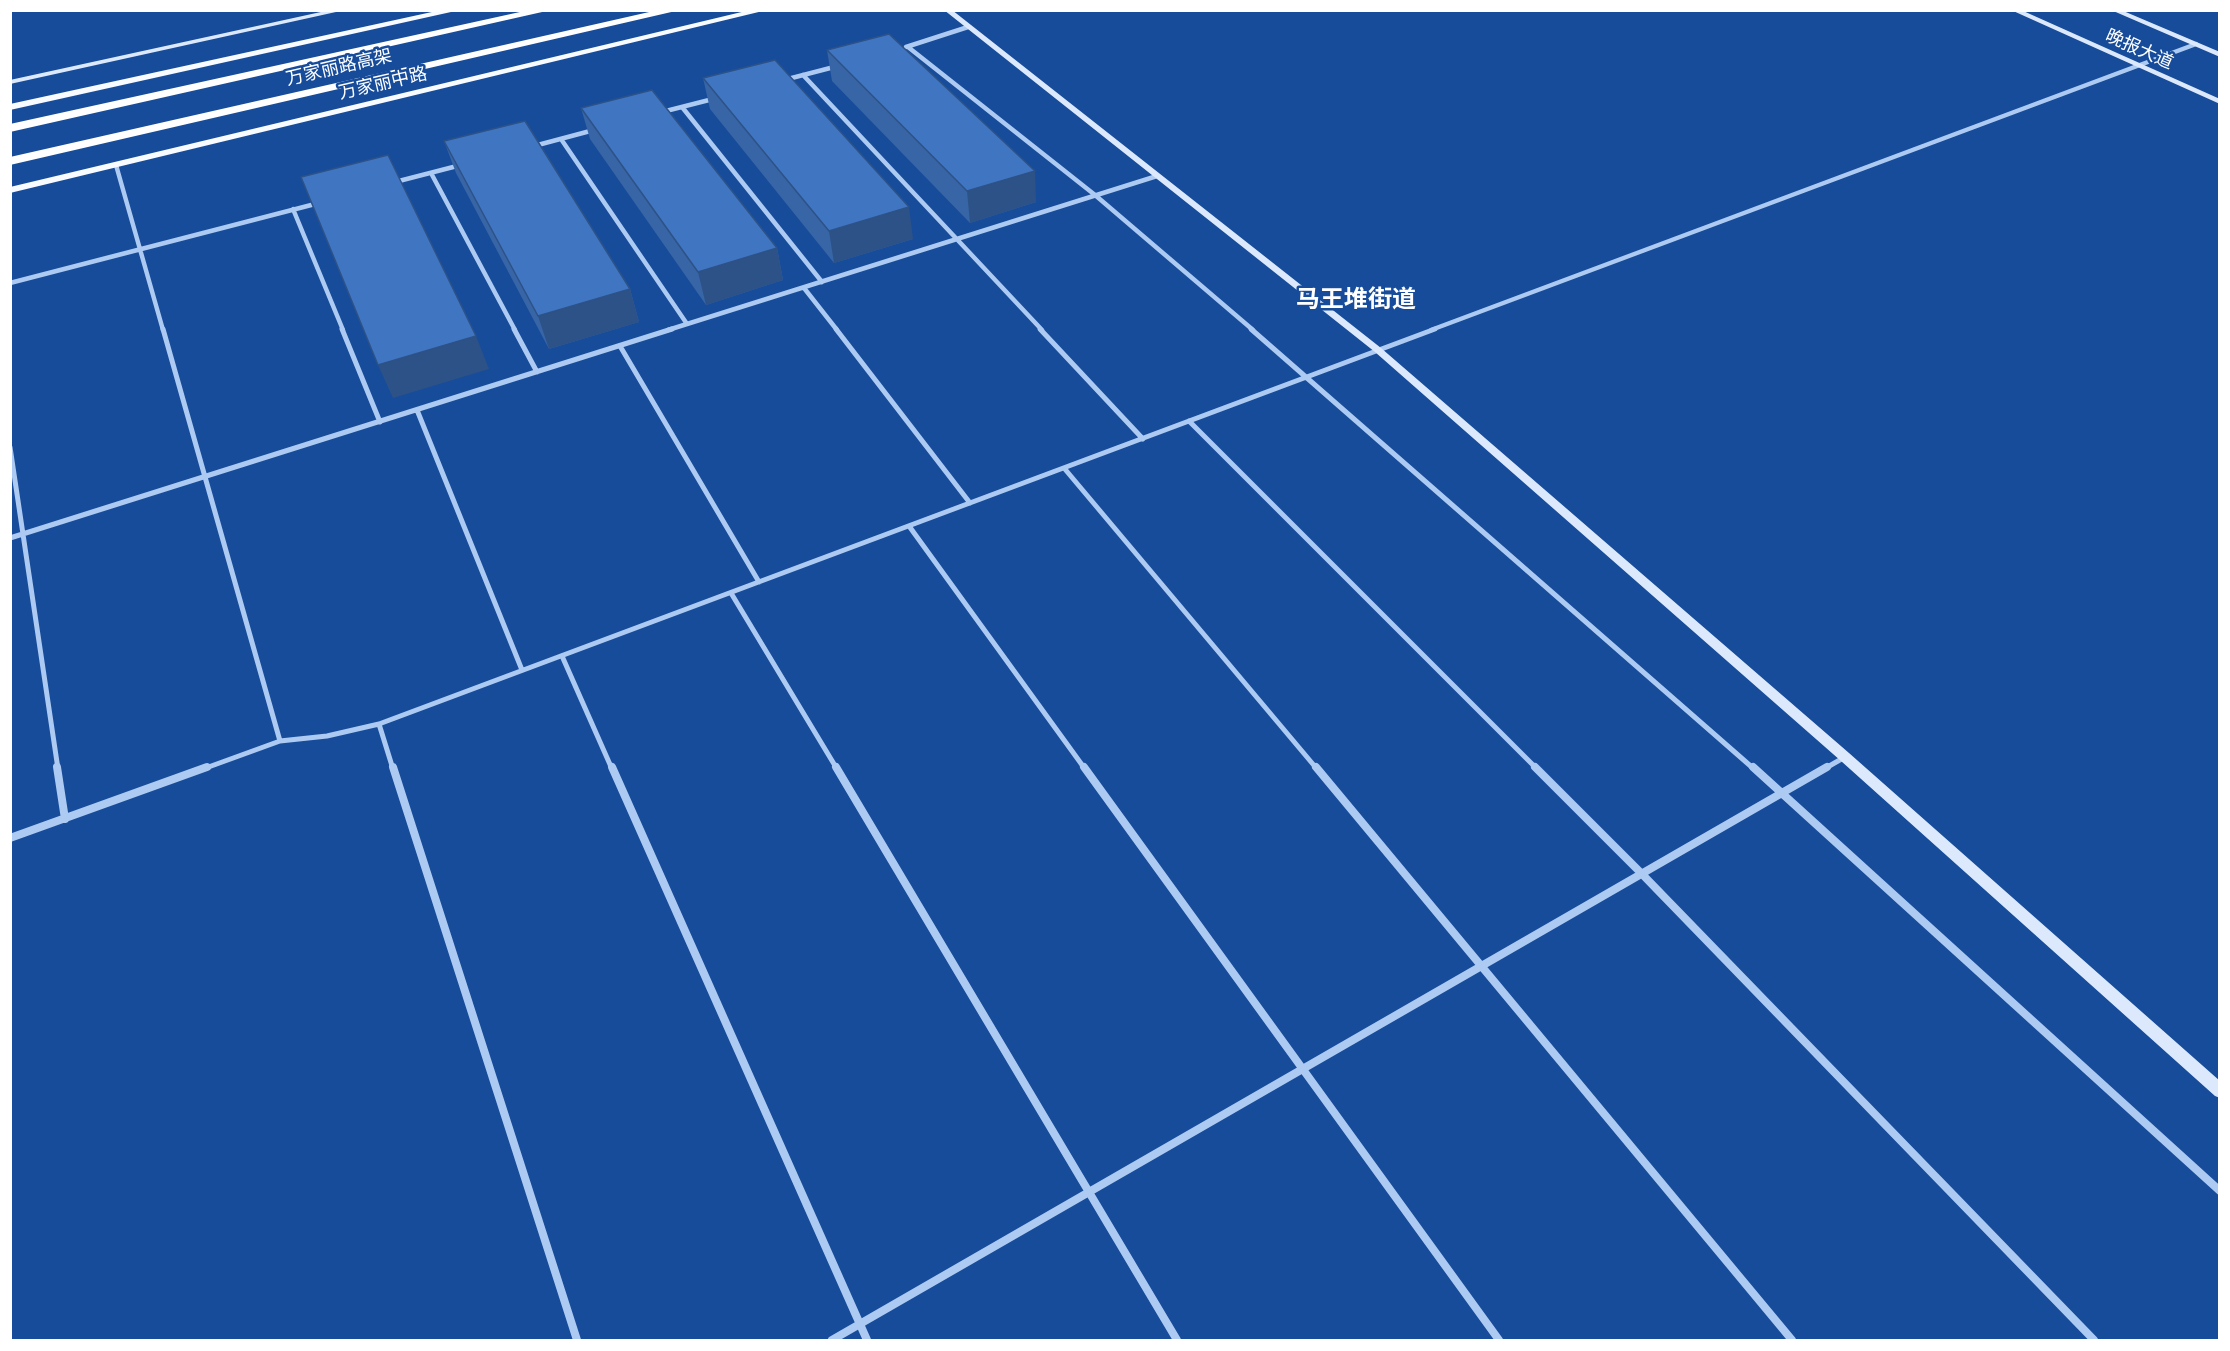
<!DOCTYPE html>
<meta charset="utf-8">
<style>
body{margin:0}
#map{position:relative;width:2230px;height:1351px;overflow:hidden;background:#174c9b;font-family:"Space Grotesk",sans-serif}
canvas{display:block}
.frame{position:absolute;inset:0;border:12px solid #fff;pointer-events:none}
</style>
<div id="map">
<canvas width="2230" height="1351"></canvas>
<div class="frame"></div>
</div>
<script>
const ctx = document.querySelector('canvas').getContext('2d');
ctx.lineJoin = 'round';
function toPath(rows) {
  const path = new Path2D();
  for (const r of rows) {
    path.moveTo(r[0], r[1]);
    for (let i = 2; i < r.length; i += 2) path.lineTo(r[i], r[i + 1]);
  }
  return path;
}
function stroke(path, color, width, dash) {
  ctx.strokeStyle = color;
  ctx.lineWidth = width;
  ctx.lineCap = dash ? 'butt' : 'round';
  ctx.setLineDash(dash || []);
  ctx.stroke(path);
}
function fillPath(path, color) {
  ctx.fillStyle = color;
  ctx.fill(path, 'evenodd');
}
function drawText(font, color, halo, rows, align = 'center') {
  ctx.font = font + ' "Space Grotesk","Noto Sans SC",sans-serif';
  ctx.lineWidth = 5;
  ctx.setLineDash([]);
  ctx.textBaseline = 'middle';
  ctx.strokeStyle = halo;
  ctx.fillStyle = color;
  for (const [text, x, y, turn = 0] of rows) {
    ctx.save();
    ctx.translate(x, y);
    ctx.rotate((+turn || 0) * Math.PI / 180);
    ctx.textAlign = isNaN(turn) ? turn : align;
    if (halo) ctx.strokeText(text, 0, 0);
    ctx.fillText(text, 0, 0);
    ctx.restore();
  }
}
stroke(toPath([
 [906,47,968,27],
 [908,47,1095,195,1253,330],
 [803,75,1042,330],
 [784,80,838,66],
 [682,107,822,282],
 [662,112,713,99],
 [561,139,687,324],
 [534,146,594,130],
 [116,165,163,330],
 [431,173,515,330],
 [395,182,461,165],
 [293,209,343,330],
 [10,283,319,203],
 [804,288,837,330],
 [668,330,1157,176],
 [1431,330,2196,44]
]), '#adcaf2', 4.5);
stroke(toPath([
 [163,329,280,741],
 [342,329,380,422],
 [514,329,537,372],
 [836,329,970,503],
 [1040,329,1143,439],
 [1251,329,1754,769],
 [620,346,759,582],
 [417,410,522,670],
 [1189,421,1537,769],
 [10,447,58,769],
 [1064,468,1317,769],
 [909,526,1085,769],
 [10,538,672,329],
 [731,593,837,769],
 [562,656,612,769],
 [379,724,393,769],
 [203,769,280,741,327,736,379,724,1435,329],
 [1824,769,1845,757]
]), '#adcaf2', 5);
stroke(toPath([
 [57,767,65,819],
 [393,767,577,1340],
 [612,767,867,1340],
 [836,767,1177,1340],
 [1084,767,1499,1340],
 [1316,767,1792,1340],
 [1535,767,1642,874,2094,1340],
 [1753,767,2220,1191],
 [10,838,207,767],
 [832,1340,1827,767]
]), '#adcaf2', 8);
fillPath(toPath([
 [330,10,345,10,10,84,10,80,330,10],
 [944,10,952,10,1381,348,1849,753,2220,1081,2220,1098,2215,1096,1841,761,1375,352,944,10],
 [2011,10,2021,10,2220,99,2220,104,2011,10],
 [2111,10,2121,10,2220,52,2220,57,2111,10]
]), '#dce9fc');
fillPath(toPath([
 [441,10,460,10,10,110,10,104,441,10],
 [750,10,767,10,10,193,10,187,750,10]
]), '#f8fbff');
fillPath(toPath([
 [529,10,551,10,10,132,10,124,529,10],
 [658,10,680,10,10,165,10,157,658,10]
]), '#fff');
fillPath(toPath([
 [827,50,1036,202,970,223,832,81],
 [703,78,913,239,834,263,710,109],
 [581,108,777,248,783,280,706,305,590,139],
 [444,141,630,289,639,322,549,349,456,173]
]), '#3765a6');
fillPath(toPath([
 [1035,171,1036,202,970,223,967,191],
 [909,207,913,239,834,263,829,231],
 [777,248,783,280,706,305,698,272],
 [630,289,639,322,549,349,538,316],
 [476,336,489,369,393,398,378,365]
]), '#2d5287');
const building = toPath([
 [889,34,1035,171,967,191,827,50,889,34],
 [775,60,909,207,829,231,703,78,775,60],
 [652,90,777,248,698,272,581,108,652,90],
 [525,121,630,289,538,316,444,141,525,121],
 [388,155,476,336,378,365,301,177,388,155]
]);
fillPath(building, '#4075c1');
stroke(building, '#2d5287', 1.5);
drawText('18px', '#fff', '#174c9b', [
 ["晚报大道",2139,50,24],
 ["万家丽路高架",339,68,-13],
 ["万家丽中路",383,84,-13]
]);
drawText('bold 24px', '#fff', '#174c9b', [
 ["马王堆街道",1356,300]
]);
</script>
